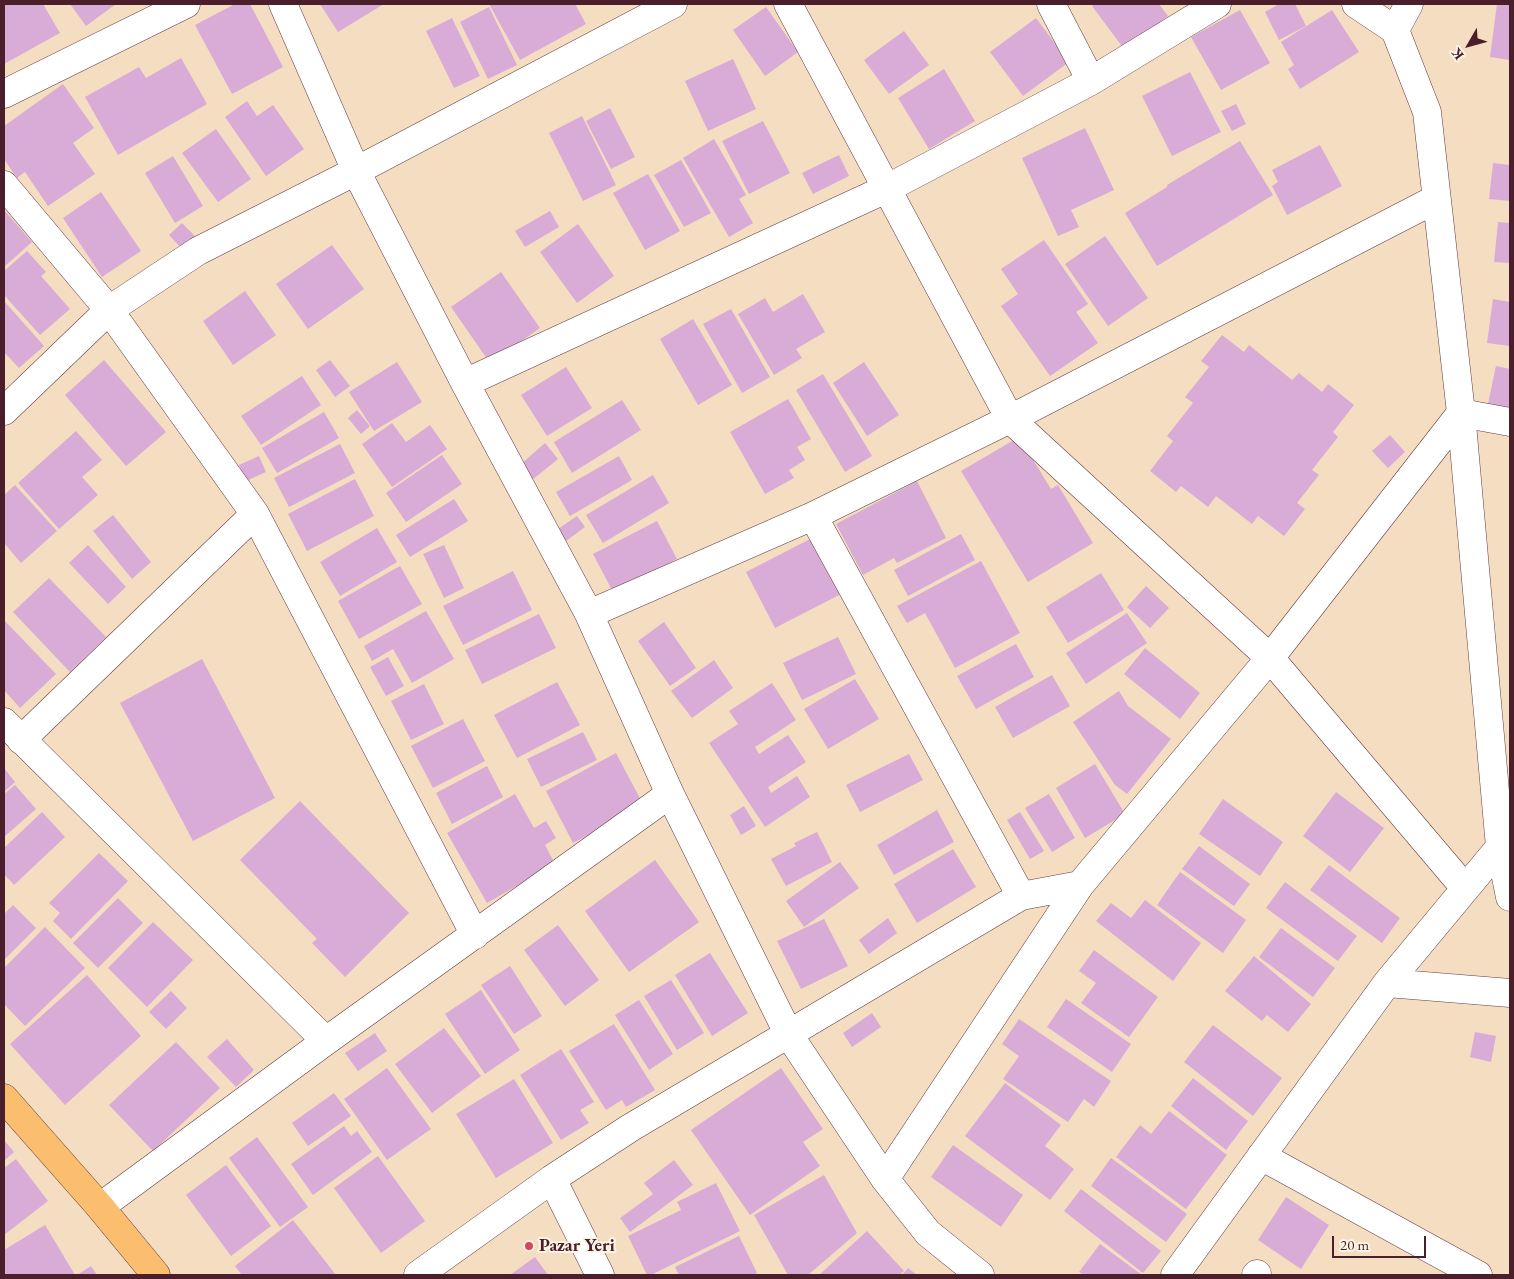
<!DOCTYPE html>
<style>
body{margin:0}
#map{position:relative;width:1514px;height:1279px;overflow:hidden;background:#f4ddc1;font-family:"EB Garamond",serif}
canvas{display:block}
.frame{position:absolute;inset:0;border:5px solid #4a1f2b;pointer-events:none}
.north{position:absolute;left:1444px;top:20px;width:50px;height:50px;-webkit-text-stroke:4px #fcf5e5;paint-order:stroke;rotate:232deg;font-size:14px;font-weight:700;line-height:20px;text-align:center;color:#4a1f2b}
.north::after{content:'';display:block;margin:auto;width:18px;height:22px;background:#4a1f2b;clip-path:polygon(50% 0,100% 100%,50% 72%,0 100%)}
.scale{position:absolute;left:1332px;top:1236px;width:94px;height:22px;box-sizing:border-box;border:2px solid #4a1f2b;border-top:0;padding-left:6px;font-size:15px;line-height:18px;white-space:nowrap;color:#4a1f2b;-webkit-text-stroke:4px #fcf5e5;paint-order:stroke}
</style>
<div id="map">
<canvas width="1514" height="1279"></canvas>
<div class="frame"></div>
<div class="north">K</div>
<div class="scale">20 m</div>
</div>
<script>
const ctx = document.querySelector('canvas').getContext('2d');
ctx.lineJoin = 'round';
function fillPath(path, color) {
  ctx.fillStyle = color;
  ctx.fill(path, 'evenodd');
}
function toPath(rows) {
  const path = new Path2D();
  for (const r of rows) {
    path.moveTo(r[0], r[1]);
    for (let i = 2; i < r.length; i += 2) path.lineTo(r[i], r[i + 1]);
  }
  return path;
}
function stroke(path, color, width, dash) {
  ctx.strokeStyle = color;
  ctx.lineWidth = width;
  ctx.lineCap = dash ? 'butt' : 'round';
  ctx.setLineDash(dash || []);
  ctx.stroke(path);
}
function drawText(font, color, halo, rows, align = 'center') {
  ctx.font = font + ' "EB Garamond",serif';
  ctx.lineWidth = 4;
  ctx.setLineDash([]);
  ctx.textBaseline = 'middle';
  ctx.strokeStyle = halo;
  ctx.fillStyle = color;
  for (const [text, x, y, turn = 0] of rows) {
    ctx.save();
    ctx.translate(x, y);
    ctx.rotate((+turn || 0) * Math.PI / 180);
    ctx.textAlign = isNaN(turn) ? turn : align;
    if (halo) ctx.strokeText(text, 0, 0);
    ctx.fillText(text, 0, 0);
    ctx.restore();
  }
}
fillPath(toPath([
 [4,4,43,4,60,33,4,64],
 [70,4,116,4,86,26],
 [235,4,250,4,283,67,232,94,195,25],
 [320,4,384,4,338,32],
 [489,4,575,4,586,24,520,60],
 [1095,4,1159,4,1168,16,1124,49,1092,6],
 [1279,4,1295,4,1306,26,1279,40,1265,12],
 [1497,4,1510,4,1510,60,1490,57],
 [489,7,517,65,488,79,460,22],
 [766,7,798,52,765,76,733,30],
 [1240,10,1270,63,1221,90,1191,37],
 [1332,10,1359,52,1300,89,1288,69,1294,65,1281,42],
 [452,18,480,76,454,88,426,31],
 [1036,18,1069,62,1023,96,990,52],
 [904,31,929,65,889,94,864,60],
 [181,58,207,104,118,155,85,97,139,67,146,78],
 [733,59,756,109,708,131,685,81],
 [944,69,975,121,929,149,898,98],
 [1190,72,1221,132,1172,156,1142,96],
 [63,84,94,128,73,143,95,174,48,206,25,172,17,178,4,159,4,126],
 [247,101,257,116,273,105,304,149,266,176,225,117],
 [1236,104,1246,124,1232,131,1221,111],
 [610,108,635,157,611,169,586,121],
 [582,116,616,185,583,201,549,133],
 [763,121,790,173,749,194,722,141],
 [1085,128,1114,190,1071,210,1079,227,1058,236,1022,158],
 [216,129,251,179,218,202,182,153],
 [714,139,746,195,739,199,753,223,729,237,683,158],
 [1240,141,1273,195,1157,266,1125,213,1167,187,1167,185],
 [1320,145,1342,186,1287,215,1272,186,1278,182,1272,170],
 [839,155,849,176,813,194,802,173],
 [173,156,203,206,175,223,145,173],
 [681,160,711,213,684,227,654,175],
 [1493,163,1510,165,1510,201,1489,199],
 [648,174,680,231,645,250,613,193],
 [101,192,141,251,102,277,63,218],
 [4,210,32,242,4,267],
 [550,211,559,227,525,247,515,231],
 [1498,222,1510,223,1510,263,1494,262],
 [182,223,195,236,182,249,169,235],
 [578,224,614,276,577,303,540,252],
 [1105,236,1148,298,1108,326,1065,264],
 [1044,240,1088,304,1076,312,1098,343,1050,376,1001,306,1018,294,1001,269],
 [332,245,364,289,308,329,276,284],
 [27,251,46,272,41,276,70,309,40,335,4,295,4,271],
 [501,272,540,328,490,363,451,307],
 [245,291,276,335,233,365,203,321],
 [803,294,825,332,796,349,802,358,774,375,738,314,765,298,773,312],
 [1493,299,1510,302,1510,346,1487,343],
 [4,301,44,346,19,368,4,352],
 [731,309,770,377,742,393,703,324],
 [693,319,732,385,698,405,660,339],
 [1222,335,1244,352,1249,345,1292,380,1299,373,1322,392,1328,384,1354,405,1333,432,1338,437,1312,470,1319,475,1297,503,1305,509,1284,536,1258,516,1252,524,1216,496,1208,507,1181,486,1176,492,1150,471,1173,441,1167,436,1193,403,1185,397,1209,367,1201,361],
 [104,360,166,432,126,466,65,395],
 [330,360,350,386,335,397,316,370],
 [397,362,422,402,374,431,349,392],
 [864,362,899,415,867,436,833,383],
 [1496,366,1510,369,1510,408,1488,404],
 [566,367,592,408,547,436,521,395],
 [823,374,872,456,845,472,796,390],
 [302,376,321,405,261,445,241,416],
 [788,399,811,439,797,447,805,460,789,470,794,478,765,494,730,432],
 [622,400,641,430,572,473,554,442],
 [357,410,370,426,361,434,348,418],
 [324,412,339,438,277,473,262,448],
 [392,423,406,442,430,425,447,449,392,487,362,444],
 [76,431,102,460,82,477,98,495,59,529,18,483],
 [1390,435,1405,452,1388,468,1372,451],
 [1019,437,1051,489,1058,485,1093,543,1028,582,961,471],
 [545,443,558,459,532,480,520,465],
 [340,444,355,473,289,507,274,478],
 [442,455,462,484,406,522,386,493],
 [259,456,266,472,246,481,239,465],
 [619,456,632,480,570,516,556,492],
 [653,475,669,503,603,543,586,515],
 [355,479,374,516,307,551,288,514],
 [917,481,946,538,897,563,894,558,863,575,836,524],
 [15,485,57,531,21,563,4,543,4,495],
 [454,499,468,521,410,557,396,535],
 [113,515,151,562,132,579,93,531],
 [577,516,585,527,566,541,558,529],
 [657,521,677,559,613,592,593,554],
 [377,528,397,562,340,596,320,562],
 [961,534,975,560,908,596,894,570],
 [814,537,843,593,775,628,746,572],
 [88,545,126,587,108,604,69,563],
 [444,545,464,588,444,598,423,554],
 [981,561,1020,633,955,668,925,613,907,623,897,606],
 [400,566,422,604,359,639,338,601],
 [513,571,532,610,463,645,443,606],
 [1101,573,1124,610,1068,643,1046,607],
 [49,578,106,637,70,672,13,612],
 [1146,586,1169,608,1150,628,1127,607],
 [426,611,454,659,412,683,393,649,372,661,364,646],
 [1127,613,1147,643,1086,684,1066,653],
 [539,614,556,648,482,684,465,650],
 [4,620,56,674,20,708,4,690],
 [664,622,696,668,670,686,638,641],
 [838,637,856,674,802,700,783,663],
 [1016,644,1034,677,976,709,957,676],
 [1145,648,1200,693,1180,719,1124,674],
 [388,657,404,686,386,696,370,667],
 [202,659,275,798,193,841,120,703],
 [714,660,733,688,692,718,671,691],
 [1052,675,1070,706,1013,738,995,707],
 [855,679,879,719,828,749,804,709],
 [557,682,580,725,517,758,494,715],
 [772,683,796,720,755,747,759,754,788,735,806,762,768,787,771,793,797,776,810,797,765,827,709,743,738,724,729,711],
 [424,684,444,724,411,740,391,701],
 [1119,691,1128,706,1171,739,1127,794,1115,785,1073,722],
 [463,719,485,761,433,788,411,746],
 [583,732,597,760,541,787,527,759],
 [616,753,644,806,573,843,546,791],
 [909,754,923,780,860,812,846,785],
 [1095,764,1125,814,1085,838,1056,788],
 [487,766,503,797,452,824,436,793],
 [4,768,15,782,4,792],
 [15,785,36,809,4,837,4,794],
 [1336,792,1384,828,1350,872,1303,836],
 [515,794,534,828,546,821,556,838,545,845,555,864,487,903,447,833],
 [1049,794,1075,838,1052,852,1025,808],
 [1223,799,1283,842,1260,876,1199,834],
 [300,801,409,913,345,977,312,943,317,939,240,860],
 [744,806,756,826,741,835,730,815],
 [937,810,954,842,894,875,877,845],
 [42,812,65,837,14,885,4,874,4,848],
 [1020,812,1044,851,1030,859,1007,820],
 [817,832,832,862,786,886,771,859,796,846,794,843],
 [1199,846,1250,884,1234,906,1182,869],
 [953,849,976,887,917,923,894,884],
 [99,853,128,881,71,939,53,921,60,913,49,903],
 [655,860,699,922,629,972,585,911],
 [840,862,859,888,804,927,786,901],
 [1329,865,1400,918,1382,943,1310,890],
 [1180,872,1246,920,1223,953,1157,905],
 [1285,882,1357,936,1338,961,1266,908],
 [118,898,143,923,98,968,73,943],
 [1145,900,1201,943,1173,981,1096,921,1111,903,1131,918],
 [13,905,36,928,4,960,4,914],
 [888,918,897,933,869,954,859,940],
 [824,919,848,966,801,989,777,941],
 [153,922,193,960,147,1007,108,968],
 [558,925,599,980,565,1006,524,950],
 [45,927,85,968,25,1026,4,1004,4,968],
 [1281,928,1335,968,1313,997,1259,957],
 [1094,950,1158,997,1129,1037,1081,1003,1096,983,1079,971],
 [710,953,748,1013,712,1036,675,975],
 [1254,956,1311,1004,1288,1032,1267,1015,1262,1021,1225,991],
 [510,966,542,1016,514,1034,481,985],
 [87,975,141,1036,65,1105,10,1044],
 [671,980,704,1033,677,1050,644,996],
 [481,990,520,1050,485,1074,445,1014],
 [171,991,187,1008,166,1029,149,1012],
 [1066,999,1131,1044,1112,1072,1047,1027],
 [639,1000,673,1054,649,1070,615,1015],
 [872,1013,881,1027,852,1047,843,1033],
 [1019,1019,1111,1081,1094,1107,1084,1099,1068,1122,1003,1079,1019,1056,1002,1044],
 [614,1024,655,1090,626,1107,622,1100,606,1110,569,1051],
 [1213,1025,1282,1078,1253,1116,1184,1062],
 [444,1028,481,1076,432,1113,395,1064],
 [1475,1032,1496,1036,1491,1062,1470,1057],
 [375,1033,387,1051,358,1071,345,1053],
 [227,1039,254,1070,236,1087,207,1057],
 [176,1042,220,1088,153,1151,109,1105],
 [561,1049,594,1102,580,1110,589,1123,561,1140,520,1075],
 [387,1068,431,1129,387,1160,344,1099],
 [781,1068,823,1129,803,1142,820,1166,750,1215,691,1130],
 [1193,1078,1248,1121,1226,1150,1171,1106],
 [514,1079,553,1143,496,1178,456,1114],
 [1005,1083,1061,1125,1045,1146,1074,1169,1050,1200,965,1136],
 [334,1093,351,1116,308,1146,292,1123],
 [1169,1111,1227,1155,1186,1209,1116,1157,1140,1125,1151,1134],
 [344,1126,351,1136,357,1131,372,1152,313,1195,291,1164],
 [257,1137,308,1207,280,1227,229,1158],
 [4,1140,14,1152,4,1161],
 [953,1145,1023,1195,1001,1227,931,1177],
 [378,1156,425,1221,381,1253,334,1188],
 [1111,1158,1187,1214,1166,1242,1091,1186],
 [16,1159,48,1201,4,1235,4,1168],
 [674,1160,693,1185,630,1232,620,1218,653,1194,644,1183],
 [226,1165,271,1226,231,1256,186,1195],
 [824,1175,857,1233,808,1275,788,1275,754,1215],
 [716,1183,740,1231,651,1275,647,1275,628,1236,681,1210,677,1202],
 [1081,1189,1161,1251,1143,1273,1064,1211],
 [1286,1197,1329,1225,1301,1269,1258,1240],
 [293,1220,336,1275,242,1275,235,1266],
 [45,1225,75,1275,4,1275,4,1250],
 [867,1231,904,1271,899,1275,819,1275],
 [739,1236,757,1273,753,1275,679,1275,675,1267],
 [1100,1244,1142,1275,1084,1275,1079,1272],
 [535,1257,548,1275,510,1275],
 [91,1266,97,1275,77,1275],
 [908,1268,917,1275,902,1275]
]), '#d9acd7');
const minor = toPath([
 [283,4,356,171,465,383,589,614,670,794,789,1035,885,1179,928,1233,980,1275],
 [788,4,1010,419,1270,658,1465,888],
 [1051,4,1091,81],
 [1356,4,1395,30,1427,112,1461,413,1500,847,1510,897],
 [1395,30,1409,4],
 [4,94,186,4],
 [4,185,109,310,255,514,475,935],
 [465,383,886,189,1091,81,1217,4],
 [4,411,109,310,198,251,356,171,673,4],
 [813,516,1021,896],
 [589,614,813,516,1010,419,1436,199],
 [4,722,326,1041],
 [21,740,255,514],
 [1387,983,1510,993],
 [1261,1156,1478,1275],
 [552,1179,600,1275],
 [885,1179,1080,885,1270,658,1461,413,1510,422],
 [100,1207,326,1041,670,794],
 [418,1275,552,1179,630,1128,1021,896,1080,885],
 [1175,1275,1387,983,1500,847,1506,834],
 [1256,1275,1257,1274]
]);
const major = toPath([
 [4,1098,100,1207,156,1275]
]);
stroke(minor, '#643c42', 29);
stroke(major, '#643c42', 29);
stroke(minor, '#fff', 28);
stroke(major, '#fbbd6e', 28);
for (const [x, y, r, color] of [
 [529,1246,5,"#d1495b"]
]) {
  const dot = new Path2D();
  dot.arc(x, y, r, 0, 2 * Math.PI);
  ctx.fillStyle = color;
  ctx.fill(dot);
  stroke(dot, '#fcf5e5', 2);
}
drawText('bold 18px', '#4a1f2b', '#fcf5e5', [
 ["Pazar Yeri",539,1246]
], 'left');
</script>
